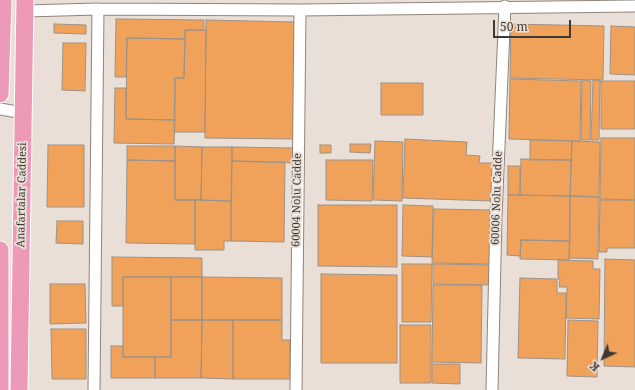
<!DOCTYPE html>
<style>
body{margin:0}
#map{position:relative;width:635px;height:390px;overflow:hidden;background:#eadfd6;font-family:"Noto Serif",serif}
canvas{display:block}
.north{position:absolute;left:583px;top:338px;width:40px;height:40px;-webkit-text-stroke:3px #eadfd6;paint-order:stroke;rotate:224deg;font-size:11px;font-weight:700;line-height:16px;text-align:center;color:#3d3935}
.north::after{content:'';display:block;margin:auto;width:14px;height:18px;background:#3d3935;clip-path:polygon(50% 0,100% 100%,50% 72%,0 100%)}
.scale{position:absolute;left:493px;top:20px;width:78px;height:18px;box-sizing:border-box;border:2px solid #3d3935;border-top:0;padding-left:5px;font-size:12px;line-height:14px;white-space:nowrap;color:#3d3935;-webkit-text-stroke:3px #eadfd6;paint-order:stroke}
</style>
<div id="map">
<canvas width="635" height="390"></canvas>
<div class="north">K</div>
<div class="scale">50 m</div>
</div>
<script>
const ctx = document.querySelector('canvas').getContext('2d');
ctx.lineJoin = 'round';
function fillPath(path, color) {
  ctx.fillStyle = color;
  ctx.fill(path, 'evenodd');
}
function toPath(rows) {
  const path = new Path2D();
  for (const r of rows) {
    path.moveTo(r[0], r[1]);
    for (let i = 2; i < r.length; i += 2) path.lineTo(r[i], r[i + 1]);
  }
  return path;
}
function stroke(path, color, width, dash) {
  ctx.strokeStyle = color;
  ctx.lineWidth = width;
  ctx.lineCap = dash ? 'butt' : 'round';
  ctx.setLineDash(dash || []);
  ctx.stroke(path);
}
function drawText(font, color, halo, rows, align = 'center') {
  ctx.font = font + ' "Noto Serif",serif';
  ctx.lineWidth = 4;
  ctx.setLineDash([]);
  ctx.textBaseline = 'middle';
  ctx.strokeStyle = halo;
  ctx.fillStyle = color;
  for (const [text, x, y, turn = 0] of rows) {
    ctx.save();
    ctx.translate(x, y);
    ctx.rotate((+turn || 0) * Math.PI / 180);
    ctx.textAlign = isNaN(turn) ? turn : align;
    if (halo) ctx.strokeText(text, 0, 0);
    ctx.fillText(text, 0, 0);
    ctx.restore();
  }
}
const building = toPath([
 [116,19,204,20,204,30,185,30,185,39,127,38,126,77,115,77,116,19],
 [206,20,296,22,295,139,205,138,206,20],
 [54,24,86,25,86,34,54,33,54,24],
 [511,24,604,26,603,80,510,78,511,24],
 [611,26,635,27,635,75,610,74,611,26],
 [185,30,206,30,205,132,174,132,175,78,184,78,185,30],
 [127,38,185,39,184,78,175,78,175,120,126,119,127,38],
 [63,43,86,43,85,91,62,90,63,43],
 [510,79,581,81,580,141,509,139,510,79],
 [582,80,591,81,590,140,581,140,582,80],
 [593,80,600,80,599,140,591,140,593,80],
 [601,81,635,81,635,129,601,129,601,81],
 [381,83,423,83,423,115,381,115,381,83],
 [115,88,126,88,126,119,175,120,174,144,114,143,115,88],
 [601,138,635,138,635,200,600,199,601,138],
 [405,139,467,142,466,155,480,156,479,163,493,163,492,201,403,198,405,139],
 [530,140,572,141,571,160,530,160,530,140],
 [375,141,403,142,402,201,373,200,375,141],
 [572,141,600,142,599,197,570,196,572,141],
 [350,144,371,144,370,153,350,152,350,144],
 [48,145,84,145,84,207,47,207,48,145],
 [320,145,331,145,331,153,320,153,320,145],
 [127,146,175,146,175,161,127,160,127,146],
 [175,146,202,147,201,200,175,200,175,146],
 [202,147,232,147,231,201,201,200,202,147],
 [232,147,293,148,293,163,232,161,232,147],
 [521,159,571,160,570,196,520,195,521,159],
 [127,160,175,161,175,200,195,200,195,244,126,243,127,160],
 [326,160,373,160,372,201,326,200,326,160],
 [232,161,285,162,284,242,231,241,232,161],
 [508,166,520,166,520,195,508,195,508,166],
 [508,195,570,196,570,241,521,240,520,256,507,255,508,195],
 [570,196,599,197,598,259,569,258,570,196],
 [195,200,231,201,231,241,224,241,224,250,195,250,195,200],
 [600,200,635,200,635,248,607,248,607,252,599,252,600,200],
 [318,205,397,205,397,267,318,266,318,205],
 [403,205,433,206,432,257,402,256,403,205],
 [434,209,492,210,491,264,432,263,434,209],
 [57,221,83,221,83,244,56,243,57,221],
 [521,240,570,241,569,260,520,259,521,240],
 [112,257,202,258,202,277,123,277,123,306,112,306,112,257],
 [605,259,635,260,635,367,604,366,605,259],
 [558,260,593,261,593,269,600,269,599,319,566,318,567,287,559,287,560,279,558,279,558,260],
 [402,264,432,264,431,322,402,322,402,264],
 [433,264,492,265,492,285,433,284,433,264],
 [321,274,397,275,397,363,321,363,321,274],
 [123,277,171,277,171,357,123,357,123,277],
 [171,277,202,277,202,320,171,320,171,277],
 [202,277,282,278,282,320,202,320,202,277],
 [520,278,557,279,557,293,566,293,565,359,518,358,520,278],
 [50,284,85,284,86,323,50,324,50,284],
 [433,285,482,285,481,363,432,362,433,285],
 [171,320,202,320,201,378,155,378,155,357,171,357,171,320],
 [202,320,233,320,233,379,201,378,202,320],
 [233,320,282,320,282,340,290,340,290,379,233,379,233,320],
 [568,320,598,321,597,377,567,376,568,320],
 [400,325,431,325,431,383,400,383,400,325],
 [51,329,86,329,86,379,52,379,51,329],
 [111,346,123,346,123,357,155,357,155,378,111,378,111,346],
 [432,364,460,364,460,384,432,383,432,364]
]);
fillPath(building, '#f1a25a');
stroke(building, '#9c9289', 1);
const street = toPath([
 [25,11,98,9,300,10,635,6],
 [0,109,23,113],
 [94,390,98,9],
 [296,390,300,10],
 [492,390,496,216,505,6]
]);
const primary = toPath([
 [0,94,3,0],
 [0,250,0,390],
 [19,390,25,0]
]);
stroke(street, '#8f847c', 13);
stroke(primary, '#fff', 19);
stroke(street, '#fff', 11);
stroke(primary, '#ec9ab7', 17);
drawText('11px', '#3d3935', '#eadfd6', [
 ["Anafartalar Caddesi",22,195,-89],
 ["60006 Nolu Cadde",497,198,-88],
 ["60004 Nolu Cadde",297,200,-89]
]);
</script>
